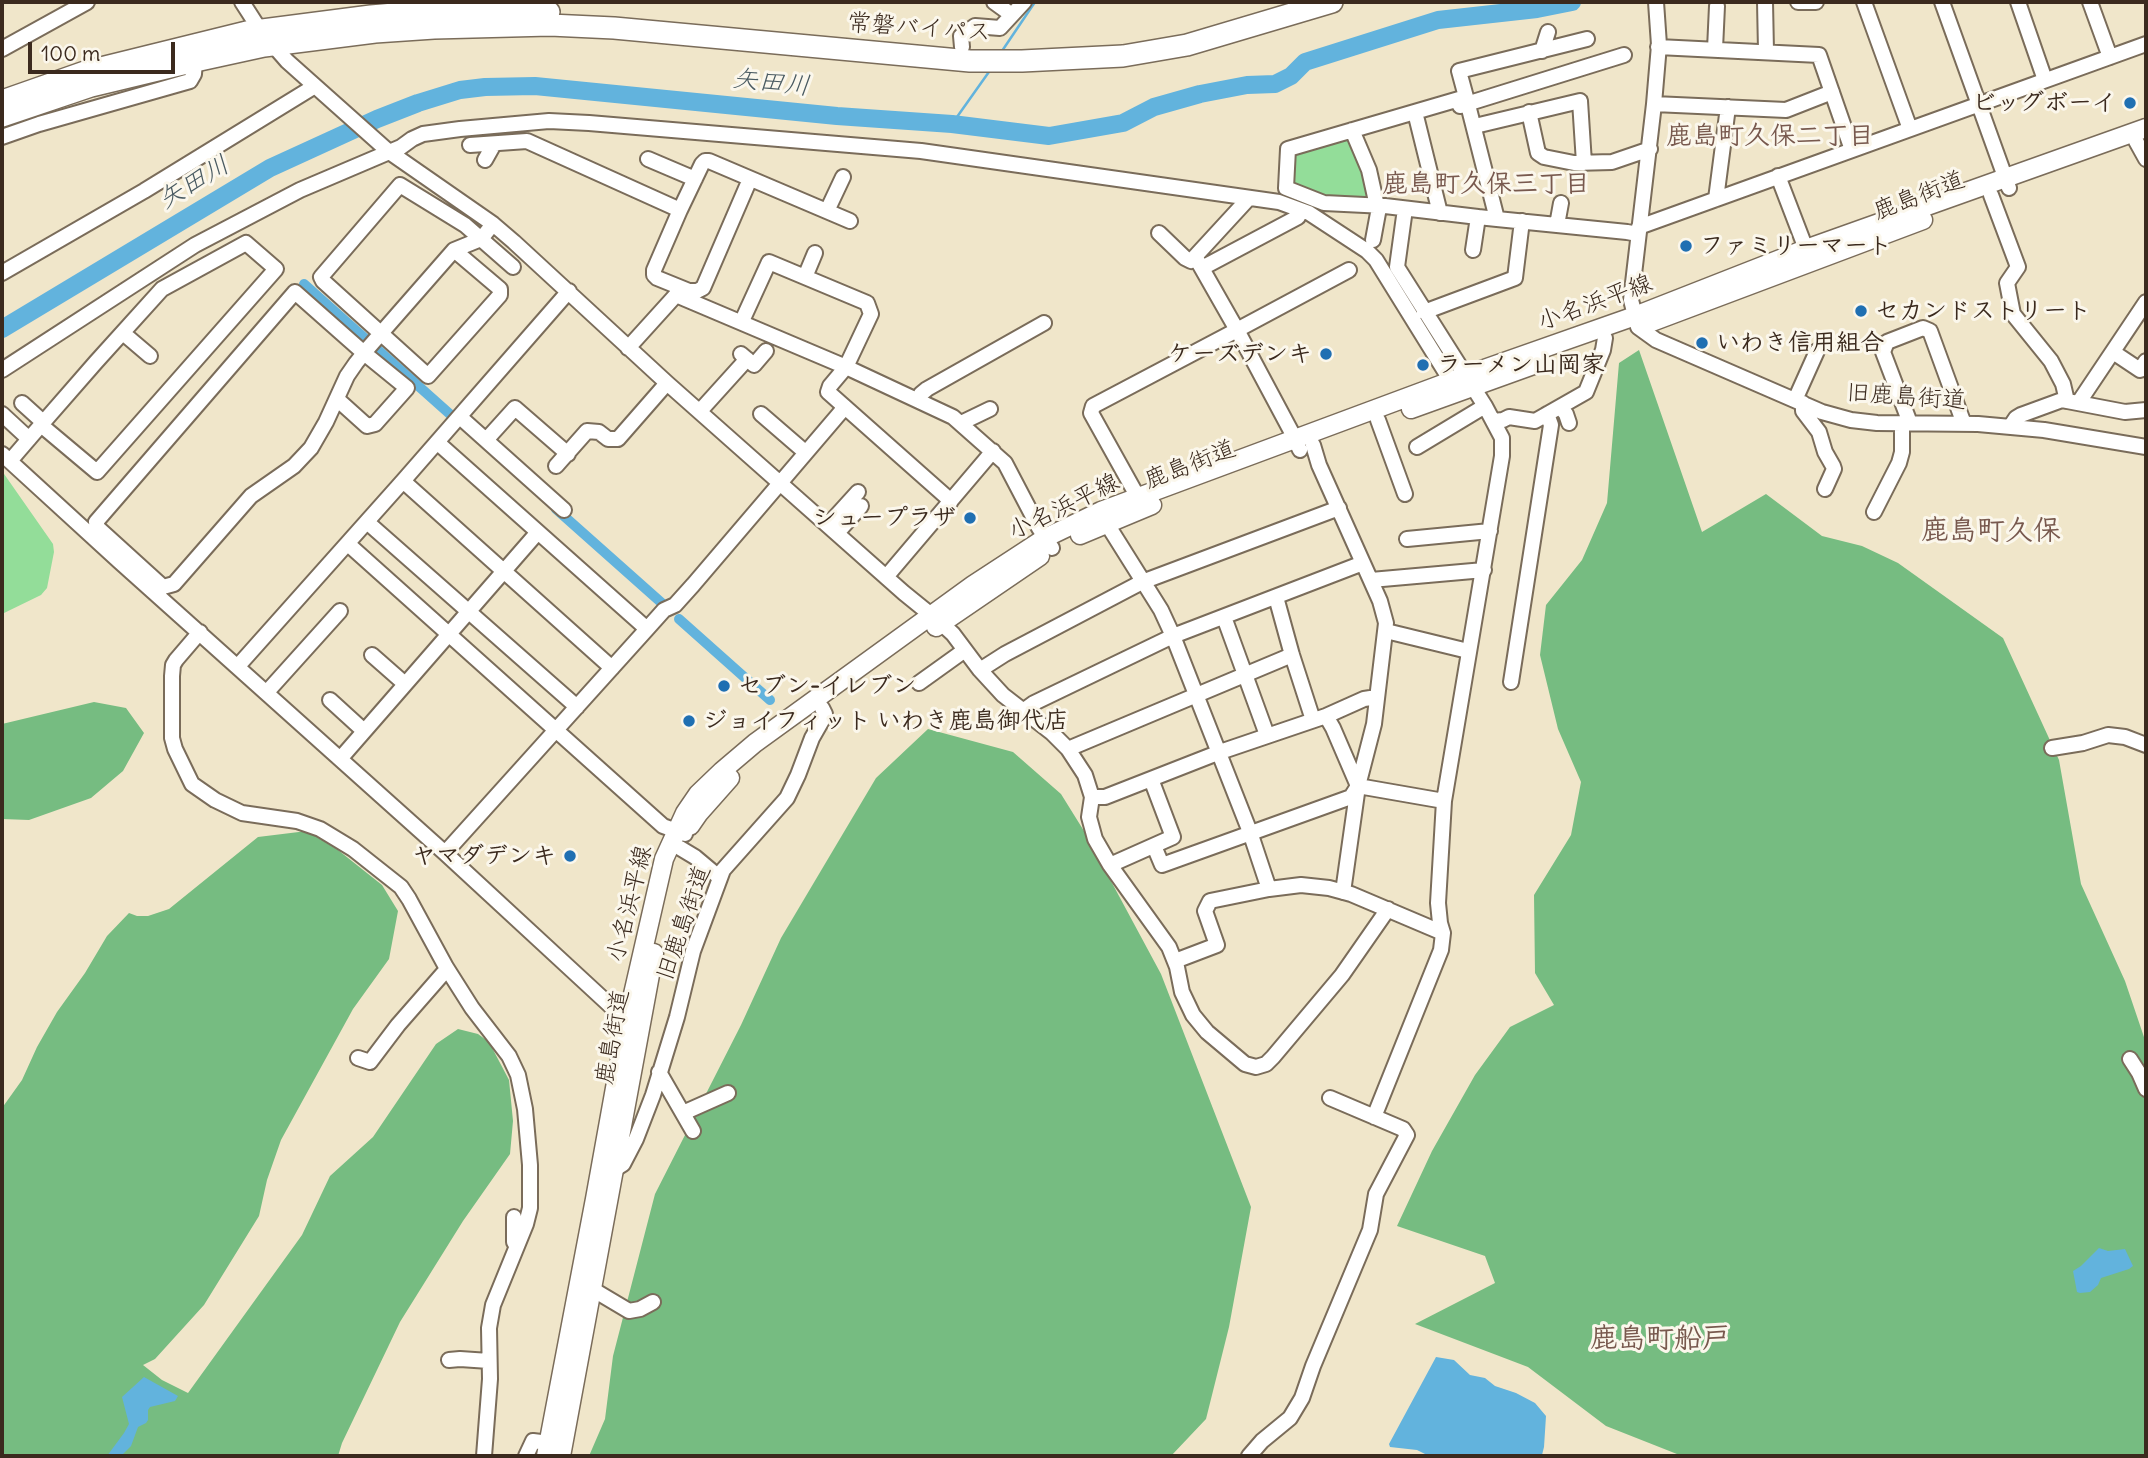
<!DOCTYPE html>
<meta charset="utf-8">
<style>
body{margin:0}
#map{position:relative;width:2148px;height:1458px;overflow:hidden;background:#f0e6ca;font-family:Delius,sans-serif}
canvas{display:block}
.frame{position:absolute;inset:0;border:4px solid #3b2a1e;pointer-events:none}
.scale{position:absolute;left:28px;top:42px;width:147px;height:32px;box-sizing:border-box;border:4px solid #3b2a1e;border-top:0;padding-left:9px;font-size:21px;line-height:24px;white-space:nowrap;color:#3b2a1e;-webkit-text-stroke:5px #fbf7ec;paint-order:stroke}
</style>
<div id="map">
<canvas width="2148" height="1458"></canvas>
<div class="frame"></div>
<div class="scale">100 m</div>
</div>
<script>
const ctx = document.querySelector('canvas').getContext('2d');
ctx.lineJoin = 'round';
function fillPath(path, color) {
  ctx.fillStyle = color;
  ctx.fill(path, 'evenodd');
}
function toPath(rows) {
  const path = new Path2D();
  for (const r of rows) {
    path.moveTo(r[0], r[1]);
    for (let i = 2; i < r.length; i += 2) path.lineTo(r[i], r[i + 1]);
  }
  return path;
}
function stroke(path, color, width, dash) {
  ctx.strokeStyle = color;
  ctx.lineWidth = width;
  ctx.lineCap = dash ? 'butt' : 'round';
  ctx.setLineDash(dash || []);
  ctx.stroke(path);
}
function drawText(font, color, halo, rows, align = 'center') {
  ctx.font = font + ' Delius,"Klee One",sans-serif';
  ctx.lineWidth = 6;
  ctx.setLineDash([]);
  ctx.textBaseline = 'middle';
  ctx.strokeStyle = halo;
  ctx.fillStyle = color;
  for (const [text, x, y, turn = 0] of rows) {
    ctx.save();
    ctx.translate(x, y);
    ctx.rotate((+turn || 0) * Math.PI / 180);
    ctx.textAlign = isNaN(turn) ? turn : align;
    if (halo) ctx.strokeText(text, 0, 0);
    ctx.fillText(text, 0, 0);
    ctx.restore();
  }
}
fillPath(toPath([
 [1349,137,1364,173,1371,197,1368,201,1319,196,1291,184,1292,154],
 [2,471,53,544,54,552,47,588,41,595,2,614]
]), '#93dd99');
fillPath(toPath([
 [1639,350,1702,532,1766,494,1822,536,1862,546,1898,563,2003,638,2059,760,2081,884,2125,981,2146,1043,2146,1456,1682,1456,1606,1426,1528,1367,1415,1324,1495,1283,1485,1256,1397,1226,1432,1151,1475,1075,1510,1027,1554,1005,1535,973,1534,895,1571,835,1581,782,1558,729,1540,655,1546,605,1582,560,1607,503,1619,363],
 [94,702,126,708,144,733,123,771,91,798,29,820,2,819,2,724],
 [928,729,1013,752,1061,794,1084,831,1161,974,1251,1207,1229,1327,1206,1419,1171,1456,589,1456,605,1419,613,1356,655,1194,741,1025,781,938,876,778],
 [307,831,338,850,382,885,398,911,389,959,353,1009,281,1140,267,1180,259,1216,204,1305,155,1359,143,1365,162,1380,188,1393,302,1235,330,1176,373,1137,436,1044,458,1029,478,1034,489,1042,509,1080,513,1121,510,1154,463,1221,400,1322,342,1443,338,1456,2,1456,2,1108,22,1080,37,1047,57,1012,85,973,107,936,129,913,137,916,148,916,169,909,258,837]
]), '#76bc81');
fillPath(toPath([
 [2099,1248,2108,1251,2125,1249,2133,1266,2129,1269,2101,1278,2098,1285,2090,1292,2080,1293,2077,1292,2073,1271,2081,1266],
 [1436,1357,1454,1360,1470,1375,1485,1378,1495,1386,1516,1393,1535,1403,1546,1416,1544,1447,1542,1455,1429,1456,1417,1450,1390,1447,1389,1444],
 [144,1377,178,1396,175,1401,150,1407,148,1410,148,1420,146,1423,138,1427,131,1446,121,1456,107,1456,124,1433,129,1424,122,1397]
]), '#62b3dd');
stroke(toPath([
 [1002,51,1035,2],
 [952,124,991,69]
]), '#62b3dd', 2.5);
stroke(toPath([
 [304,284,461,424],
 [556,509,664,605],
 [679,619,770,700]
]), '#62b3dd', 10);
stroke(toPath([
 [2,329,270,168,377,119,418,103,460,90,485,87,535,86,837,116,952,124,1049,136,1123,123,1154,107,1200,94,1247,85,1275,84,1291,76,1305,62,1438,20,1537,9,1572,2]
]), '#62b3dd', 18);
const minor = toPath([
 [242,2,260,30,287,61,388,151,493,224,514,242,667,383,904,593,941,623,953,634,980,670,1003,695,1052,733,1068,749,1085,775,1092,797,1089,817,1095,839,1110,865,1169,947,1177,967,1182,992,1193,1015,1207,1032,1245,1064,1256,1067,1266,1064,1273,1057,1342,975,1388,909],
 [994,2,1012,15],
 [1656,2,1659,45,1654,104,1631,300,1638,327,1656,340,1822,412,1851,420,1877,423,1978,424,2044,430,2146,447],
 [1765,2,1766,51],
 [1798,2,1816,2],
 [1864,2,1910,129],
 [1942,2,2009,188],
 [2018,2,2045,80],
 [2090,2,2110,57],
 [962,47,961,36,975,26,1000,28,1024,2],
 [1658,47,1819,55,1852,150],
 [2,49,87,2],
 [1715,49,1717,6],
 [1542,51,1548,32],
 [1466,97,1459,71,1587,39],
 [1654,104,1786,110,1832,92],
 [1460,106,1624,55],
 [1415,112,1440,213],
 [1529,112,1538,153,1544,157,1574,163,1612,162,1650,149],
 [1475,126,1580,101,1584,163],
 [1352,130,1369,170,1377,206,1378,213,1373,240],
 [2,137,39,124,190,81,194,74,195,61],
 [2136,141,2146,159],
 [470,145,527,141,680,210],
 [648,159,695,179],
 [485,160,494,144],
 [1778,176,1806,249],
 [750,179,703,288,697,291,689,291,657,278,654,275,654,270,680,210,702,164,705,161,709,161,850,221],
 [1991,195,2018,267,2007,283,2013,314,2051,361,2063,384,2067,401],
 [1716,199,1728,107],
 [827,211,843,177],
 [1497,219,1466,97,1288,149,1286,188,1324,203,1385,206,1478,217,1497,219,1627,232,1638,234],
 [1557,225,1561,203],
 [1639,227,2146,44],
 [1159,233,1185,258,1191,261,1249,198],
 [454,250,500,289,500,295,428,376,323,281,321,277,400,185,465,225,513,267],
 [1473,250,1478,217],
 [1202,268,1298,217],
 [2,273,144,191,315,86],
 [805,277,815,253],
 [676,295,846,367,953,417,1005,463,1039,528,1052,548],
 [1424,312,1515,278,1522,221],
 [742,321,769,262,867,303,871,314,846,367,830,386,828,392,951,501],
 [123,333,150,356],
 [628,348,676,295,680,288],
 [2113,352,2140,370,2146,361],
 [741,354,754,365,766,351],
 [2,370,195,245,300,190,401,147,412,139,423,134,460,129,549,121,589,123,921,151,1279,202,1309,213,1367,251,1376,260,1451,381],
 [337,399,367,426,375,424,407,388,364,353,295,292,96,522,98,528,163,587,174,584,251,496,294,466,311,448,326,422,347,376,356,363,364,353,369,347,454,250,481,239,493,224],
 [918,400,921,394,927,389,1044,323],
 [1795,400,1817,351],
 [2079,402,2146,302],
 [22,403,43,422],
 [1803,403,1803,411,1819,432,1825,452,1833,466,1834,469,1825,489],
 [1560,407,1566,414,1569,423],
 [700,411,747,359],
 [2,414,29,439],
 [761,414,805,452],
 [460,417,564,510],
 [1378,420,1405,494],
 [1493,421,1503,420,1509,417,1535,421,1586,392,1603,350,1605,338],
 [961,423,990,409],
 [1910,423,1883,352,1887,342,1923,328,1930,331,1964,424],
 [2010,427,2016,418,2021,415,2062,400,2125,412,2146,410],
 [487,439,515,408,568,454],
 [438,443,647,629],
 [1313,445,1319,465,1380,601,1386,623,1374,724,1358,786,1343,892],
 [1417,447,1485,406],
 [1300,450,1292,433,1237,330,1349,270],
 [2,454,119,561,445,853,615,1010,636,1018],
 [10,461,41,425,96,362,162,289,246,243,276,269,97,472,41,425],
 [556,466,587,431,599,432,608,439,618,439,667,383],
 [403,481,612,668],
 [1135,492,1091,413,1093,406,1237,330,1196,258],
 [1874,512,1899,463,1902,452,1902,423],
 [1102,516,1161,610,1173,636,1250,832,1269,889],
 [367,522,577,707],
 [828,525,858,492],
 [837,533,861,506],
 [1407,539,1490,531],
 [348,544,663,826,685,834],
 [886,577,993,451],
 [1371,580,1484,570],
 [1276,597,1292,655,1313,720],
 [1224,617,1267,735],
 [1386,631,1468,651],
 [200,632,176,660,173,665,172,676,172,738,175,749,192,784,215,800,242,813,297,821,320,829,353,849,401,887,409,899,446,967,472,1008,509,1056,518,1075,525,1109,530,1165,530,1208,526,1224,493,1305,489,1328,490,1379,484,1456],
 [372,655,405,684],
 [238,666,403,481,569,291],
 [980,670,1005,654,1142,582,1339,508],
 [1511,682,1551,425,1547,414],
 [919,683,965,650],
 [267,692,340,611],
 [330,700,364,731],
 [1023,711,1034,703,1173,636,1363,563],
 [2052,748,2083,743,2108,735,2125,737,2146,745],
 [1068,749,1292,655],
 [340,759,538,532],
 [1358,786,1444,801],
 [1092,797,1105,797,1220,752,1326,716,1364,699,1377,697],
 [1154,846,1162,865,1351,797,1358,786,1333,728,1326,716],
 [680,848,695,857,720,878],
 [445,853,647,629,664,610,675,605,693,585,845,407],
 [1110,865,1173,837,1151,779],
 [1175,961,1217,945,1205,911,1210,901,1269,889,1301,885,1329,888,1351,894,1443,933],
 [358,1058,370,1062,398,1025,447,969],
 [2130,1059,2139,1073,2146,1089],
 [659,1072,693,1131],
 [683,1113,728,1093],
 [1374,1117,1441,950,1443,933,1440,923,1438,903,1444,801,1502,456,1502,438,1485,406,1397,267,1405,209],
 [615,1169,623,1164,636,1139,653,1095,677,1017,693,951,723,870,787,798,798,775,812,738,824,717,825,714,822,708],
 [514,1217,514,1242,517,1246],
 [592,1289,629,1311,640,1309,653,1302],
 [449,1360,460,1359,489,1361],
 [526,1456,533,1441,549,1443],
 [1249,1456,1262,1441,1290,1418,1302,1398,1313,1366,1370,1230,1376,1194,1407,1135,1403,1129,1330,1098]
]);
const major = toPath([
 [1641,326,1923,220],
 [1411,409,1536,364],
 [1080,535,1152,505],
 [936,627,1040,556],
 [690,826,699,813,730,778],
 [546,1456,595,1199,628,1016,664,859,685,813,698,794,722,771,755,743,973,585,1045,538,1101,511,1467,375,1635,316,1806,249,2146,128],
 [561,1456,654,953]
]);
const highway = toPath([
 [8,99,85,72,247,32,371,16,429,11,549,12],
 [2,116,91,86,195,61,264,46,375,32,434,28,550,25,614,28,970,61,1022,61,1123,56,1187,45,1332,2]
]);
stroke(minor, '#7a6c5a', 18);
stroke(major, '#7a6c5a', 21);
stroke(highway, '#7a6c5a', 24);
stroke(minor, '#fff', 14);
stroke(major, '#fff', 18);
stroke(highway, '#fff', 21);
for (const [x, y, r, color] of [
 [2130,103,7,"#1f6fb2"],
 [1686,246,7,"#1f6fb2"],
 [1861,311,7,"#1f6fb2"],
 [1702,343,7,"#1f6fb2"],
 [1326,354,7,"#1f6fb2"],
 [1423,365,7,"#1f6fb2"],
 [970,518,7,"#1f6fb2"],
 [724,686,7,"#1f6fb2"],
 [689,721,7,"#1f6fb2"],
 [570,856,7,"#1f6fb2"]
]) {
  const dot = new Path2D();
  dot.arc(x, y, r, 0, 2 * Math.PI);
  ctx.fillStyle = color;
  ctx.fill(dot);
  stroke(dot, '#fbf7ec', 2.5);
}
drawText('24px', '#3b2a1e', '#fbf7ec', [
 ["常磐バイパス",919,28,4],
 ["鹿島街道",1919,196,-21],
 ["小名浜平線",1595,303,-20],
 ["旧鹿島街道",1906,397,4],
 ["鹿島街道",1190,465,-21],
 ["小名浜平線",1064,507,-26],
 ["小名浜平線",630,904,-76],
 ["旧鹿島街道",684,923,-71],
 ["鹿島街道",613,1037,-80]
]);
drawText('bold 24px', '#3b2a1e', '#fbf7ec', [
 ["ビッグボーイ",2116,103,"right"],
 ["ファミリーマート",1700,246],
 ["セカンドストリート",1875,311],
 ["いわき信用組合",1716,343],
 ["ケーズデンキ",1312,354,"right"],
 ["ラーメン山岡家",1437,365],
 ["シュープラザ",956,518,"right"],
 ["セブン-イレブン",738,686],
 ["ジョイフィット いわき鹿島御代店",703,721],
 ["ヤマダデンキ",556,856,"right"]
], 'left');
drawText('italic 26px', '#495a61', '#fbf7ec', [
 ["矢田川",771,83,6],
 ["矢田川",194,183,-31]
]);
drawText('bold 26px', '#78594e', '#fbf7ec', [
 ["鹿島町久保二丁目",1770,137],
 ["鹿島町久保三丁目",1486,185]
]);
drawText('bold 28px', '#78594e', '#fbf7ec', [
 ["鹿島町久保",1991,531],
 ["鹿島町船戸",1660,1339]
]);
</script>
